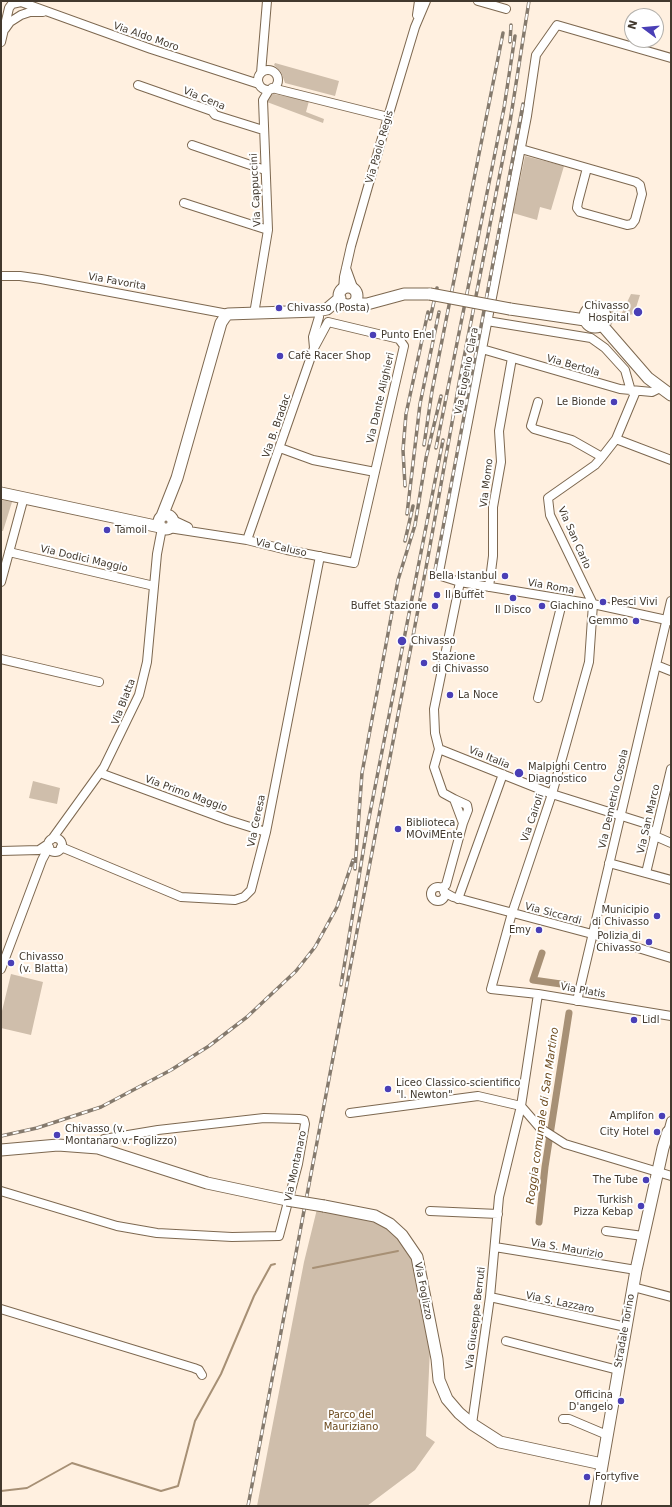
<!DOCTYPE html>
<meta charset="utf-8">
<style>
body{margin:0}
#map{position:relative;width:672px;height:1507px;overflow:hidden;background:#fff0e0;font-family:"DejaVu Sans",sans-serif}
canvas{display:block}
.frame{position:absolute;inset:0;border:2px solid #42392e;pointer-events:none}
.north{position:absolute;left:624px;top:8px;width:40px;height:40px;box-sizing:border-box;background:#fff;border:1px solid #b3b0ab;border-radius:50%;rotate:286deg;font-size:11px;font-weight:700;line-height:16px;text-align:center;color:#42392e}
.north::after{content:'';display:block;margin:auto;width:14px;height:18px;background:#4a3fb6;clip-path:polygon(50% 0,100% 100%,50% 72%,0 100%)}
</style>
<div id="map">
<canvas width="672" height="1507"></canvas>
<div class="frame"></div>
<div class="north">N</div>
</div>
<script>
const ctx = document.querySelector('canvas').getContext('2d');
ctx.lineJoin = 'round';
function fillPath(path, color) {
  ctx.fillStyle = color;
  ctx.fill(path, 'evenodd');
}
function toPath(rows) {
  const path = new Path2D();
  for (const r of rows) {
    if (r.length === 3) {
      path.moveTo(r[0] + r[2], r[1]);
      path.arc(r[0], r[1], r[2], 0, 2 * Math.PI);
      continue;
    }
    path.moveTo(r[0], r[1]);
    for (let i = 2; i < r.length; i += 2) path.lineTo(r[i], r[i + 1]);
  }
  return path;
}
function stroke(path, color, width, dash) {
  ctx.strokeStyle = color;
  ctx.lineWidth = width;
  ctx.lineCap = dash ? 'butt' : 'round';
  ctx.setLineDash(dash || []);
  ctx.stroke(path);
}
function drawText(font, color, halo, rows, align = 'center') {
  ctx.font = font + ' "DejaVu Sans",sans-serif';
  ctx.lineWidth = 4;
  ctx.setLineDash([]);
  ctx.textBaseline = 'middle';
  ctx.strokeStyle = halo;
  ctx.fillStyle = color;
  for (const [text, x, y, turn = 0] of rows) {
    ctx.save();
    ctx.translate(x, y);
    ctx.rotate((+turn || 0) * Math.PI / 180);
    ctx.textAlign = isNaN(turn) ? turn : align;
    if (halo) ctx.strokeText(text, 0, 0);
    ctx.fillText(text, 0, 0);
    ctx.restore();
  }
}
fillPath(toPath([
 [275,63,339,81,335,96,285,83,281,72,274,65],
 [269,93,309,101,306,112,324,119,323,123,267,102],
 [525,156,564,166,551,210,540,207,537,220,513,213],
 [631,294,640,295,634,314,620,317],
 [592,302,621,304,611,326,608,324,608,313,606,309,596,303,588,305],
 [1,500,12,502,3,531,1,531],
 [33,781,60,788,57,804,29,798],
 [11,974,43,982,31,1035,1,1028,1,1015],
 [317,1209,368,1216,394,1229,412,1258,430,1349,426,1436,435,1442,415,1470,367,1506,257,1506,304,1262]
]), '#cfbeab');
stroke(toPath([
 [313,1268,398,1251],
 [1,1491,27,1488,72,1463,161,1491,178,1486,195,1421,221,1374,254,1296,271,1265,275,1264]
]), '#a79075', 2);
stroke(toPath([
 [542,953,533,980,568,985],
 [539,1222,545,1167,569,1013]
]), '#a79075', 7);
const minor = toPath([
 [478,1,506,9],
 [417,15,419,1],
 [5,29,10,22,21,15,30,12,43,12],
 [1,42,9,8,12,4,21,2,151,49,259,84],
 [671,58,557,25,536,55,527,116,439,572,441,576,460,582,593,604,671,621],
 [268,80,10],
 [261,73,267,1],
 [138,85,212,111,215,115,263,130],
 [272,88,388,117],
 [192,145,265,170],
 [521,149,636,182,640,185,642,194,635,220,632,224,627,225,580,212,577,208,578,202,587,168],
 [184,203,268,230],
 [346,268,354,290],
 [1,276,20,276,41,279,228,314],
 [343,290,344,277,351,246,388,117,415,27,426,1],
 [254,314,268,230,263,100,269,90],
 [487,321,591,338,605,348,625,370,631,391],
 [482,349,620,389,652,392,660,388],
 [636,391,616,439,602,457,595,465,548,498,550,515,593,604,589,662,552,794,512,913,491,989,538,994,671,1016],
 [538,402,531,426,534,429,572,440,602,457],
 [616,439,671,460],
 [280,448,313,460,375,472],
 [173,520,188,527],
 [169,528,247,540,287,550,354,563,404,346,399,339,328,322,314,348],
 [247,540,314,348,313,337,319,317],
 [9,552,154,586],
 [1,582,24,497],
 [460,582,434,709,435,733,439,749,552,794,644,823,655,836],
 [489,587,493,556,493,507,501,462,499,431,512,358],
 [1,659,99,682],
 [656,665,671,671],
 [538,698,563,599],
 [439,749,434,767,443,793,454,799,463,823,446,885,442,888],
 [100,773,228,820,266,832],
 [454,799,467,805,468,810,463,823],
 [655,836,671,843],
 [55,845,7],
 [52,839,104,767,139,695,147,662,157,554,162,528],
 [61,847,181,897,235,900,244,897,251,890,266,832,320,556],
 [1,851,39,850,48,844],
 [609,863,671,880],
 [646,873,671,769],
 [438,894,7],
 [444,892,453,897,592,934,671,958],
 [458,899,503,774],
 [1,969,42,860,49,847],
 [577,1001,671,601],
 [350,1113,478,1096,521,1106,540,1128,565,1144,671,1176],
 [668,1132,671,1121],
 [1,1191,117,1226,157,1233,232,1237,279,1236,298,1164,305,1124,304,1120,299,1119,264,1118,158,1130,104,1139,98,1148],
 [430,1211,498,1214],
 [606,1231,643,1236],
 [495,1247,636,1270],
 [633,1287,671,1297],
 [490,1297,626,1327],
 [1,1309,194,1368,199,1370,202,1375],
 [506,1341,618,1370],
 [563,1419,569,1419,607,1435],
 [472,1424,490,1297,499,1197,521,1106,538,994]
]);
const major = toPath([
 [348,296,9],
 [353,304,367,304,404,294,430,294],
 [595,317,10],
 [510,309,585,320],
 [602,325,648,378,671,395],
 [1,493,160,527],
 [166,522,7],
 [162,516,177,478,221,323,225,317,228,314,317,311,327,309,340,298],
 [1,1150,58,1145,98,1148,207,1183,287,1200],
 [324,1206,375,1216,390,1224,402,1235,417,1257,437,1359,439,1380,447,1399,459,1413,472,1424,500,1442,602,1464],
 [595,1506,636,1270,663,1148,668,1132,671,1130]
]);
stroke(minor, '#7d6850', 10);
stroke(major, '#7d6850', 13);
stroke(minor, '#fff', 8);
stroke(major, '#fff', 11);
const rail = toPath([
 [510,42,511,25],
 [430,319,437,288],
 [424,445,432,391,503,33],
 [436,448,504,108,515,36],
 [405,486,403,450,406,414,428,312],
 [407,514,420,404,439,312],
 [405,541,413,506],
 [435,570,523,104],
 [355,869,362,773,398,580,415,525,426,458,441,396],
 [341,985,367,828,443,440],
 [1,1136,37,1128,101,1107,171,1070,209,1046,247,1017,296,971,315,947,337,907,353,860],
 [248,1506,428,557,460,378,510,122,529,1]
]);
stroke(rail, '#857a6d', 3.5);
stroke(rail, '#fff', 2, [6]);
const majorBridge = toPath([
 [430,294,510,309],
 [287,1200,324,1206]
]);
stroke(majorBridge, '#7d6850', 13, []);
stroke(majorBridge, '#fff', 11);
for (const [x, y, r, color] of [
 [279,308,4,"#4a3fb6"],
 [638,312,5,"#4a3fb6"],
 [373,335,4,"#4a3fb6"],
 [280,356,4,"#4a3fb6"],
 [614,402,4,"#4a3fb6"],
 [107,530,4,"#4a3fb6"],
 [505,576,4,"#4a3fb6"],
 [437,595,4,"#4a3fb6"],
 [513,598,4,"#4a3fb6"],
 [603,602,4,"#4a3fb6"],
 [435,606,4,"#4a3fb6"],
 [542,606,4,"#4a3fb6"],
 [636,621,4,"#4a3fb6"],
 [402,641,5,"#4a3fb6"],
 [424,663,4,"#4a3fb6"],
 [450,695,4,"#4a3fb6"],
 [519,773,5,"#4a3fb6"],
 [398,829,4,"#4a3fb6"],
 [657,916,4,"#4a3fb6"],
 [539,930,4,"#4a3fb6"],
 [649,942,4,"#4a3fb6"],
 [11,963,4,"#4a3fb6"],
 [634,1020,4,"#4a3fb6"],
 [388,1089,4,"#4a3fb6"],
 [662,1116,4,"#4a3fb6"],
 [657,1132,4,"#4a3fb6"],
 [57,1135,4,"#4a3fb6"],
 [646,1180,4,"#4a3fb6"],
 [641,1206,4,"#4a3fb6"],
 [621,1401,4,"#4a3fb6"],
 [587,1477,4,"#4a3fb6"]
]) {
  const dot = new Path2D();
  dot.arc(x, y, r, 0, 2 * Math.PI);
  ctx.fillStyle = color;
  ctx.fill(dot);
  stroke(dot, '#fff', 1.5);
}
drawText('10px', '#42392e', '#fff', [
 ["Via Aldo Moro",146,37,19],
 ["Via Cena",204,99,22],
 ["Via Paolo Regis",380,147,-74],
 ["Via Cappuccini",256,190,-93],
 ["Via Favorita",117,282,10],
 ["Via Bertola",573,366,16],
 ["Via Eugenio Clara",467,371,-79],
 ["Via Dante Alighieri",381,398,-77],
 ["Via B. Bradac",277,426,-71],
 ["Via Momo",487,483,-83],
 ["Via San Carlo",574,538,66],
 ["Via Caluso",281,548,13],
 ["Via Dodici Maggio",84,559,13],
 ["Via Roma",551,587,10],
 ["Via Blatta",124,702,-69],
 ["Via Italia",489,758,22],
 ["Via Primo Maggio",186,794,20],
 ["Via Demetrio Cosola",614,799,-77],
 ["Via Cairoli",533,818,-71],
 ["Via San Marco",649,819,-77],
 ["Via Ceresa",257,821,-78],
 ["Via Siccardi",553,914,15],
 ["Via Platis",583,991,10],
 ["Via Montanaro",296,1166,-78],
 ["Via S. Maurizio",567,1249,10],
 ["Via Foglizzo",423,1291,79],
 ["Via S. Lazzaro",560,1303,12],
 ["Via Giuseppe Berruti",476,1318,-83],
 ["Stradale Torino",625,1331,-80]
]);
drawText('10px', '#42392e', '#fff', [
 ["Chivasso",629,306,"right"],
 ["Hospital",629,318,"right"],
 ["Chivasso (Posta)",287,308],
 ["Punto Enel",381,335],
 ["Cafè Racer Shop",288,356],
 ["Le Bionde",606,402,"right"],
 ["Tamoil",115,530],
 ["Bella Istanbul",497,576,"right"],
 ["Il Buffet",445,595],
 ["Pesci Vivi",611,602],
 ["Buffet Stazione",427,606,"right"],
 ["Giachino",550,606],
 ["Il Disco",513,610,"center"],
 ["Gemmo",628,621,"right"],
 ["Chivasso",411,641],
 ["Stazione",432,657],
 ["di Chivasso",432,669],
 ["La Noce",458,695],
 ["Malpighi Centro",528,767],
 ["Diagnostico",528,779],
 ["Biblioteca",406,823],
 ["MOviMEnte",406,835],
 ["Municipio",649,910,"right"],
 ["di Chivasso",649,922,"right"],
 ["Emy",531,930,"right"],
 ["Polizia di",641,936,"right"],
 ["Chivasso",641,948,"right"],
 ["Chivasso",19,957],
 ["(v. Blatta)",19,969],
 ["Lidl",642,1020],
 ["Liceo Classico-scientifico",396,1083],
 ["\"I. Newton\"",396,1095],
 ["Amplifon",654,1116,"right"],
 ["Chivasso (v.",65,1129],
 ["Montanaro v. Foglizzo)",65,1141],
 ["City Hotel",649,1132,"right"],
 ["The Tube",638,1180,"right"],
 ["Turkish",633,1200,"right"],
 ["Pizza Kebap",633,1212,"right"],
 ["Officina",613,1395,"right"],
 ["D'angelo",613,1407,"right"],
 ["Fortyfive",595,1477]
], 'left');
drawText('10px', '#6b481a', '#fff', [
 ["Parco del",351,1415],
 ["Mauriziano",351,1427]
]);
drawText('italic 11px', '#6c491b', '#fff', [
 ["Roggia comunale di San Martino",543,1116,-82]
]);
</script>
